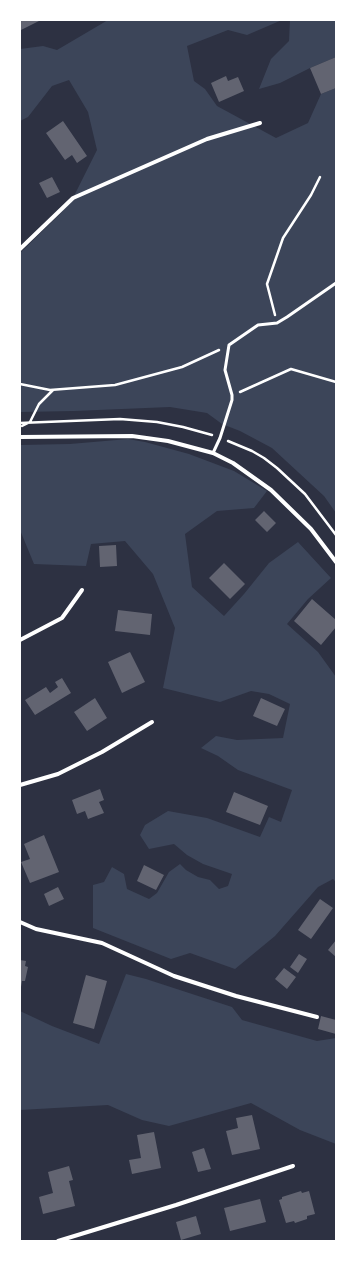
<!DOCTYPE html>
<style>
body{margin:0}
#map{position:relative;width:356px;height:1261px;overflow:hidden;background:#2d3142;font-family:Helvetica,sans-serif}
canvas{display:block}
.frame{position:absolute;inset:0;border:21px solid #fff;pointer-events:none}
</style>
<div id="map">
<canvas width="356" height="1261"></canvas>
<div class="frame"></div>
</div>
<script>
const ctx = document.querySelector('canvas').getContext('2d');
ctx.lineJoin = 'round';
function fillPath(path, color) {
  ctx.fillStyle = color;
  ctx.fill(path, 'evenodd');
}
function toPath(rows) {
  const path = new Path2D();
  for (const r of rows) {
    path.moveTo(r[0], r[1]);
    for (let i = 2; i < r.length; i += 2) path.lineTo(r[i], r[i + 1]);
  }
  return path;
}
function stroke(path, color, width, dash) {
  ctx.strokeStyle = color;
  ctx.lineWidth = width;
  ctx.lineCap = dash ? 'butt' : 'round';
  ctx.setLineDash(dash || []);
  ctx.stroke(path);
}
fillPath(toPath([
 [108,20,282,20,247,35,228,30,187,46,194,81,205,89,217,106,276,138,308,123,321,94,336,88,336,513,324,496,272,448,240,431,222,424,207,413,170,407,74,411,20,412,20,253,60,214,73,198,97,150,88,112,69,80,52,86,28,117,20,121,20,49,43,46,57,50],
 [290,20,336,20,336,57,310,68,280,83,259,89,271,59,289,41],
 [128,439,145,442,189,454,234,471,267,491,254,508,217,511,185,534,192,587,224,616,244,594,269,563,298,542,331,578,308,599,287,624,318,652,336,677,336,882,333,879,318,887,275,936,235,969,190,953,171,959,93,928,93,885,104,882,112,867,124,874,127,889,149,899,157,893,169,872,180,864,186,870,198,877,210,880,219,889,228,886,232,874,203,864,187,855,174,844,149,849,140,835,145,825,168,811,207,818,260,837,269,817,281,822,292,790,238,770,218,756,201,748,216,736,237,740,283,738,290,704,269,694,251,691,220,702,163,688,175,628,153,574,125,541,91,544,86,566,34,564,20,530,20,445,70,444],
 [126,974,146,979,232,1007,242,1020,317,1041,336,1038,336,1144,300,1130,251,1103,169,1126,142,1120,108,1105,20,1110,20,1011,52,1026,99,1044]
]), '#3c4559');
fillPath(toPath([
 [20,20,41,20,21,30],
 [336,57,336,88,321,94,310,68],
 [226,76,228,81,238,77,244,91,219,102,211,83],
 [63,121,87,156,77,163,72,155,65,160,46,133],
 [52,177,60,192,47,198,39,183],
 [264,511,276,523,267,532,255,520],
 [116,545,117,566,100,567,99,546],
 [224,563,245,584,230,599,209,578],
 [312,599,336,620,336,627,321,645,294,621],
 [118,610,152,614,150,635,115,631],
 [130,652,145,682,122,693,108,662],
 [62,678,71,693,35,715,25,700,46,687,50,693,58,687,55,682],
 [95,698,107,718,87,731,74,712],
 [261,698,285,709,277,726,253,716],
 [100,789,104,800,99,802,104,813,88,819,85,811,77,814,72,800],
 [234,792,268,806,260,825,226,812],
 [44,835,59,872,30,883,21,862,30,859,24,844],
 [144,865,164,875,156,890,137,881],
 [58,887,64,899,49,906,44,894],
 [320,899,333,908,311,939,298,930],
 [336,940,336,957,328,950],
 [299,954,307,959,298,973,290,967],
 [20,960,26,961,25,966,28,967,25,981,22,981,21,987],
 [284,968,296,977,287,989,275,979],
 [86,975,107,981,94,1029,73,1023],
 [321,1016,336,1020,336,1034,318,1029],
 [252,1115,260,1149,232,1155,226,1131,238,1128,236,1118],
 [154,1132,161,1168,132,1174,129,1160,141,1158,137,1135],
 [204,1148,211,1169,198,1172,192,1152],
 [69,1166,73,1180,69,1181,75,1206,43,1214,39,1197,53,1193,48,1172],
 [301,1191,302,1193,309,1191,315,1214,307,1216,307,1219,295,1223,294,1221,286,1223,279,1200,282,1199,282,1197],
 [260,1199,266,1222,230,1231,224,1208],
 [196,1216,201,1234,181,1240,176,1222]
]), '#626471');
stroke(toPath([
 [275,315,267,284,283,238,311,195,320,177],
 [20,384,50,390,115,385,182,367,219,350],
 [240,392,291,369,336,382],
 [20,423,120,419,157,422,183,427,212,435],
 [22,426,30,422,39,404,53,390],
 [228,441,252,451,264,458,277,468,305,494,336,535]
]), '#fff', 2.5);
stroke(toPath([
 [213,453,220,438,232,400,232,395,225,370,229,345,258,325,277,323,287,317,336,283]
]), '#fff', 3);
stroke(toPath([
 [20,249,73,198,207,139,260,123],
 [20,437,132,436,168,441,213,453,233,463,271,490,311,529,336,562],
 [20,640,62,618,82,590],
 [20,785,58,774,102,752,152,722],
 [20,922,36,929,102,943,174,976,236,996,317,1017],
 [58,1241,176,1205,293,1166]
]), '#fff', 4);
</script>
